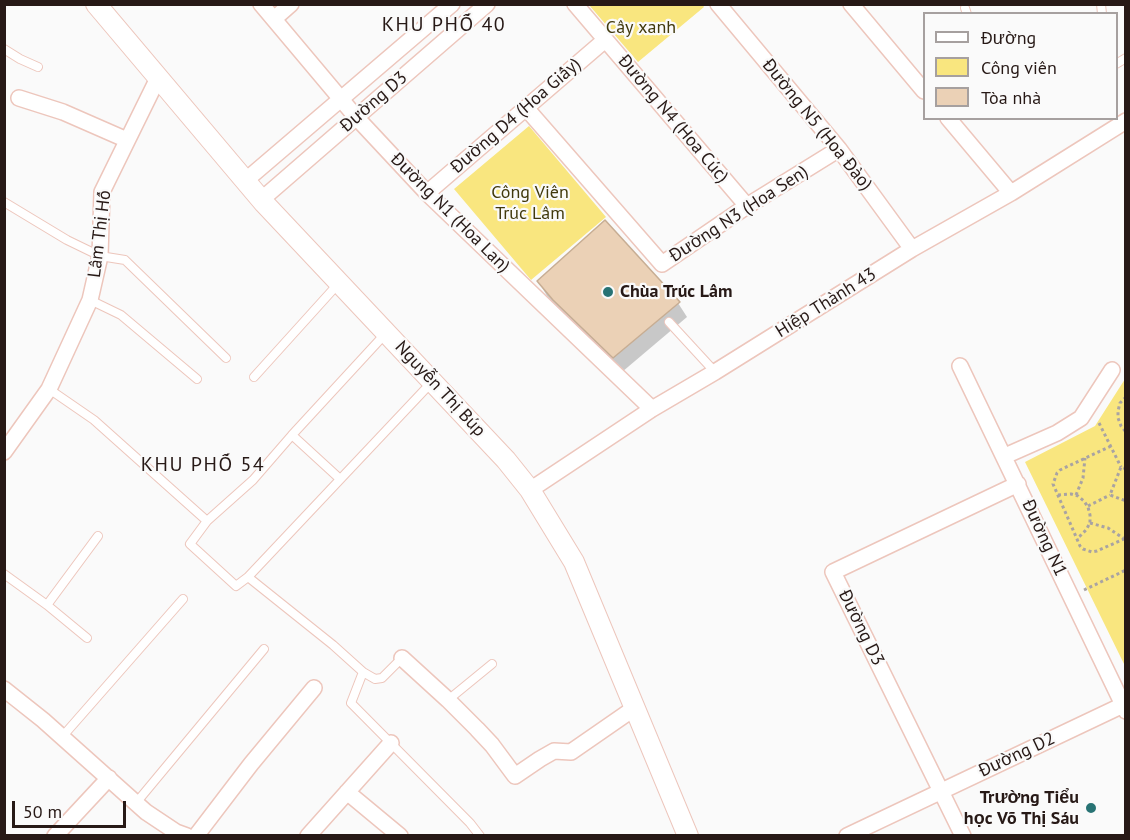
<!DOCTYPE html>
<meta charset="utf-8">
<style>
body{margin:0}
#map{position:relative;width:1130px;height:840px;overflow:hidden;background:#fafafa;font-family:"PT Sans",sans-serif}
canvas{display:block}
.frame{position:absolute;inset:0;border:6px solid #271916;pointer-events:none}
.legend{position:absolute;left:923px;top:12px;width:195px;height:108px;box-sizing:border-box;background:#fafafa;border:2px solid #a6a09f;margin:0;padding:8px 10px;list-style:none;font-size:18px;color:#271916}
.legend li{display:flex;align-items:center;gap:12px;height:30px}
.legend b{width:30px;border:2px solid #a6a09f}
.scale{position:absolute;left:12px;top:801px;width:114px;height:27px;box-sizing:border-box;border:3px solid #271916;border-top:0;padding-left:8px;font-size:18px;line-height:21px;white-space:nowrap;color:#271916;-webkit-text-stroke:4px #fafafa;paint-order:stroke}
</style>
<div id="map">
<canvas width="1130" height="840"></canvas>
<div class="frame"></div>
<ul class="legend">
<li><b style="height:8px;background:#fff"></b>Đường</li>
<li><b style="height:16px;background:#f9e67f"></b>Công viên</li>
<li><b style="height:16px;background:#ebd1b6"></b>Tòa nhà</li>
</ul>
<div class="scale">50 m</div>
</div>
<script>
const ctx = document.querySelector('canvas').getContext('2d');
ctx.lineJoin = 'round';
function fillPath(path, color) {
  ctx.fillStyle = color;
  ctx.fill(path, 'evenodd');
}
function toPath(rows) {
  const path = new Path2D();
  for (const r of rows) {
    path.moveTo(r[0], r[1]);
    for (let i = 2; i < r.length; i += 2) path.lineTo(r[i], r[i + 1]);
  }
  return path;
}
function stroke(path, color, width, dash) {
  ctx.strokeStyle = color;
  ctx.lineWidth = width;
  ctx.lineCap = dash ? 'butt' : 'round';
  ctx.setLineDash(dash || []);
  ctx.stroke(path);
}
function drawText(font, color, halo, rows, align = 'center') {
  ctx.font = font + ' "PT Sans",sans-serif';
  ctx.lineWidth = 4.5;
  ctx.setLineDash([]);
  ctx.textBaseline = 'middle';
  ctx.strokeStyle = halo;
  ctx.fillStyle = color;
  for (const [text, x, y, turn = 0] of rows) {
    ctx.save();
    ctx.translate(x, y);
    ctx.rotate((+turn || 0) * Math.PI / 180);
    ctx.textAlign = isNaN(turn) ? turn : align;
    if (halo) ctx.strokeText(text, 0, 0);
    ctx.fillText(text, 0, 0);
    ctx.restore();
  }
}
fillPath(toPath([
 [702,4,704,7,638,62,589,5],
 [529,126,606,217,531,280,454,189],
 [1125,379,1125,666,1025,462,1095,426]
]), '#f9e67f');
fillPath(toPath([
 [539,282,678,303,687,317,622,372,563,315,547,296]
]), '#0003');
const building = toPath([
 [605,220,680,302,613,358,553,300,537,281,605,220]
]);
fillPath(building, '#ebd1b6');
stroke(building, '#c7ad93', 1.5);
const service = toPath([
 [1101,4,1102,14],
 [965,8,967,14],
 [4,49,20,59,38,67],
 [1116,64,1126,58],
 [4,202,67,240,100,256,125,260,226,358],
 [90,300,121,315,197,379],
 [669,322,715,372],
 [254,377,338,284],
 [49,389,94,420,207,521,253,480,292,435,386,333],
 [292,435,340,479],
 [207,521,190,544,236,586,248,577,431,383],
 [4,574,47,605,87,638],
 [248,577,333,645,363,672,351,703,470,823,480,836],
 [47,605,98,536],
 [363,672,375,679,382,678,402,658],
 [448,700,492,664],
 [62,737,183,599],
 [136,803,264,649]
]);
const minor = toPath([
 [261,4,356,117,427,193,652,409],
 [575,4,747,206],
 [718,4,839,149,912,249],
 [851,4,924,91],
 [274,19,291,4],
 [19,98,63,112,127,140],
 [526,108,662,264,747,206,839,149],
 [948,118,1011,193],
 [245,181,452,4],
 [427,193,605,40],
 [261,200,487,4],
 [960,366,1126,711],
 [4,452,49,389,90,300,100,256,102,192,158,78],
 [1005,456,1057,433,1081,418,1112,370],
 [530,490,652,409,715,372,912,249,1011,193,1126,121],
 [402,658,448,700,477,729,492,745,515,776,540,759,554,751,571,752,636,707],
 [4,689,43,720,146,812,176,832,187,836],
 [347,792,400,836],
 [55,836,109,778],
 [196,836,251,764,314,688],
 [308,836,391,743],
 [847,836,1123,705],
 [963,836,833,572,1018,484]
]);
const tertiary = toPath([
 [96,4,264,203,506,460,530,490,574,562,688,836]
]);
stroke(service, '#edc6bc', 10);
stroke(minor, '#edc6bc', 18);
stroke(tertiary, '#edc6bc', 22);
stroke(toPath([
 [1126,397,1120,403,1118,411,1118,418,1121,426,1126,432],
 [1099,423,1121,467],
 [1111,446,1060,470,1057,473,1053,484,1080,546,1083,549,1092,552,1097,551,1126,538],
 [1126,469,1121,467,1110,495,1126,501],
 [1058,495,1071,494,1078,496,1084,501,1088,507,1090,515,1090,523,1086,530,1080,536,1077,538],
 [1076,495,1083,478,1085,458],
 [1088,506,1110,495],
 [1090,523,1108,528,1123,538],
 [1084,590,1126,570]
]), '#a9a3a2', 3, [3, 3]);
stroke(service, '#fff', 8);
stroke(minor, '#fff', 15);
stroke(tertiary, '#fff', 20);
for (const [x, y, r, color] of [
 [608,292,6,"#287374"],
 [1091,808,6,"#287374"]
]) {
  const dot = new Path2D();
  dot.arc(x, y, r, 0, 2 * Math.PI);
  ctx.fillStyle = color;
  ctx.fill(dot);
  stroke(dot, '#fafafa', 2);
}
drawText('18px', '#41390c', '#fafafa', [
 ["Cây xanh",641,28],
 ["Công Viên",530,193],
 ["Trúc Lâm",530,214]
]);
drawText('18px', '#271916', '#fafafa', [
 ["Đường D3",374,102,-41],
 ["Đường D4 (Hoa Giấy)",516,116,-41],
 ["Đường N4 (Hoa Cúc)",673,119,50],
 ["Đường N5 (Hoa Đào)",817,125,51],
 ["Đường N1 (Hoa Lan)",450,213,45],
 ["Đường N3 (Hoa Sen)",739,214,-33],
 ["Lâm Thị Hố",100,234,-83],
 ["Hiệp Thành 43",826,303,-32],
 ["Nguyễn Thị Búp",440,389,47],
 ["Đường N1",1044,538,65],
 ["Đường D3",861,628,64],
 ["Đường D2",1017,755,-25]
]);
drawText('bold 18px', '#271916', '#fafafa', [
 ["Chùa Trúc Lâm",620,292],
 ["Trường Tiểu",1079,798,"right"],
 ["học Võ Thị Sáu",1079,819,"right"]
], 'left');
ctx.letterSpacing = '1.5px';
drawText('20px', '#271916', '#fafafa', [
 ["KHU PHỐ 40",444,25],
 ["KHU PHỐ 54",203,465]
]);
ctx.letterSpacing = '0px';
</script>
